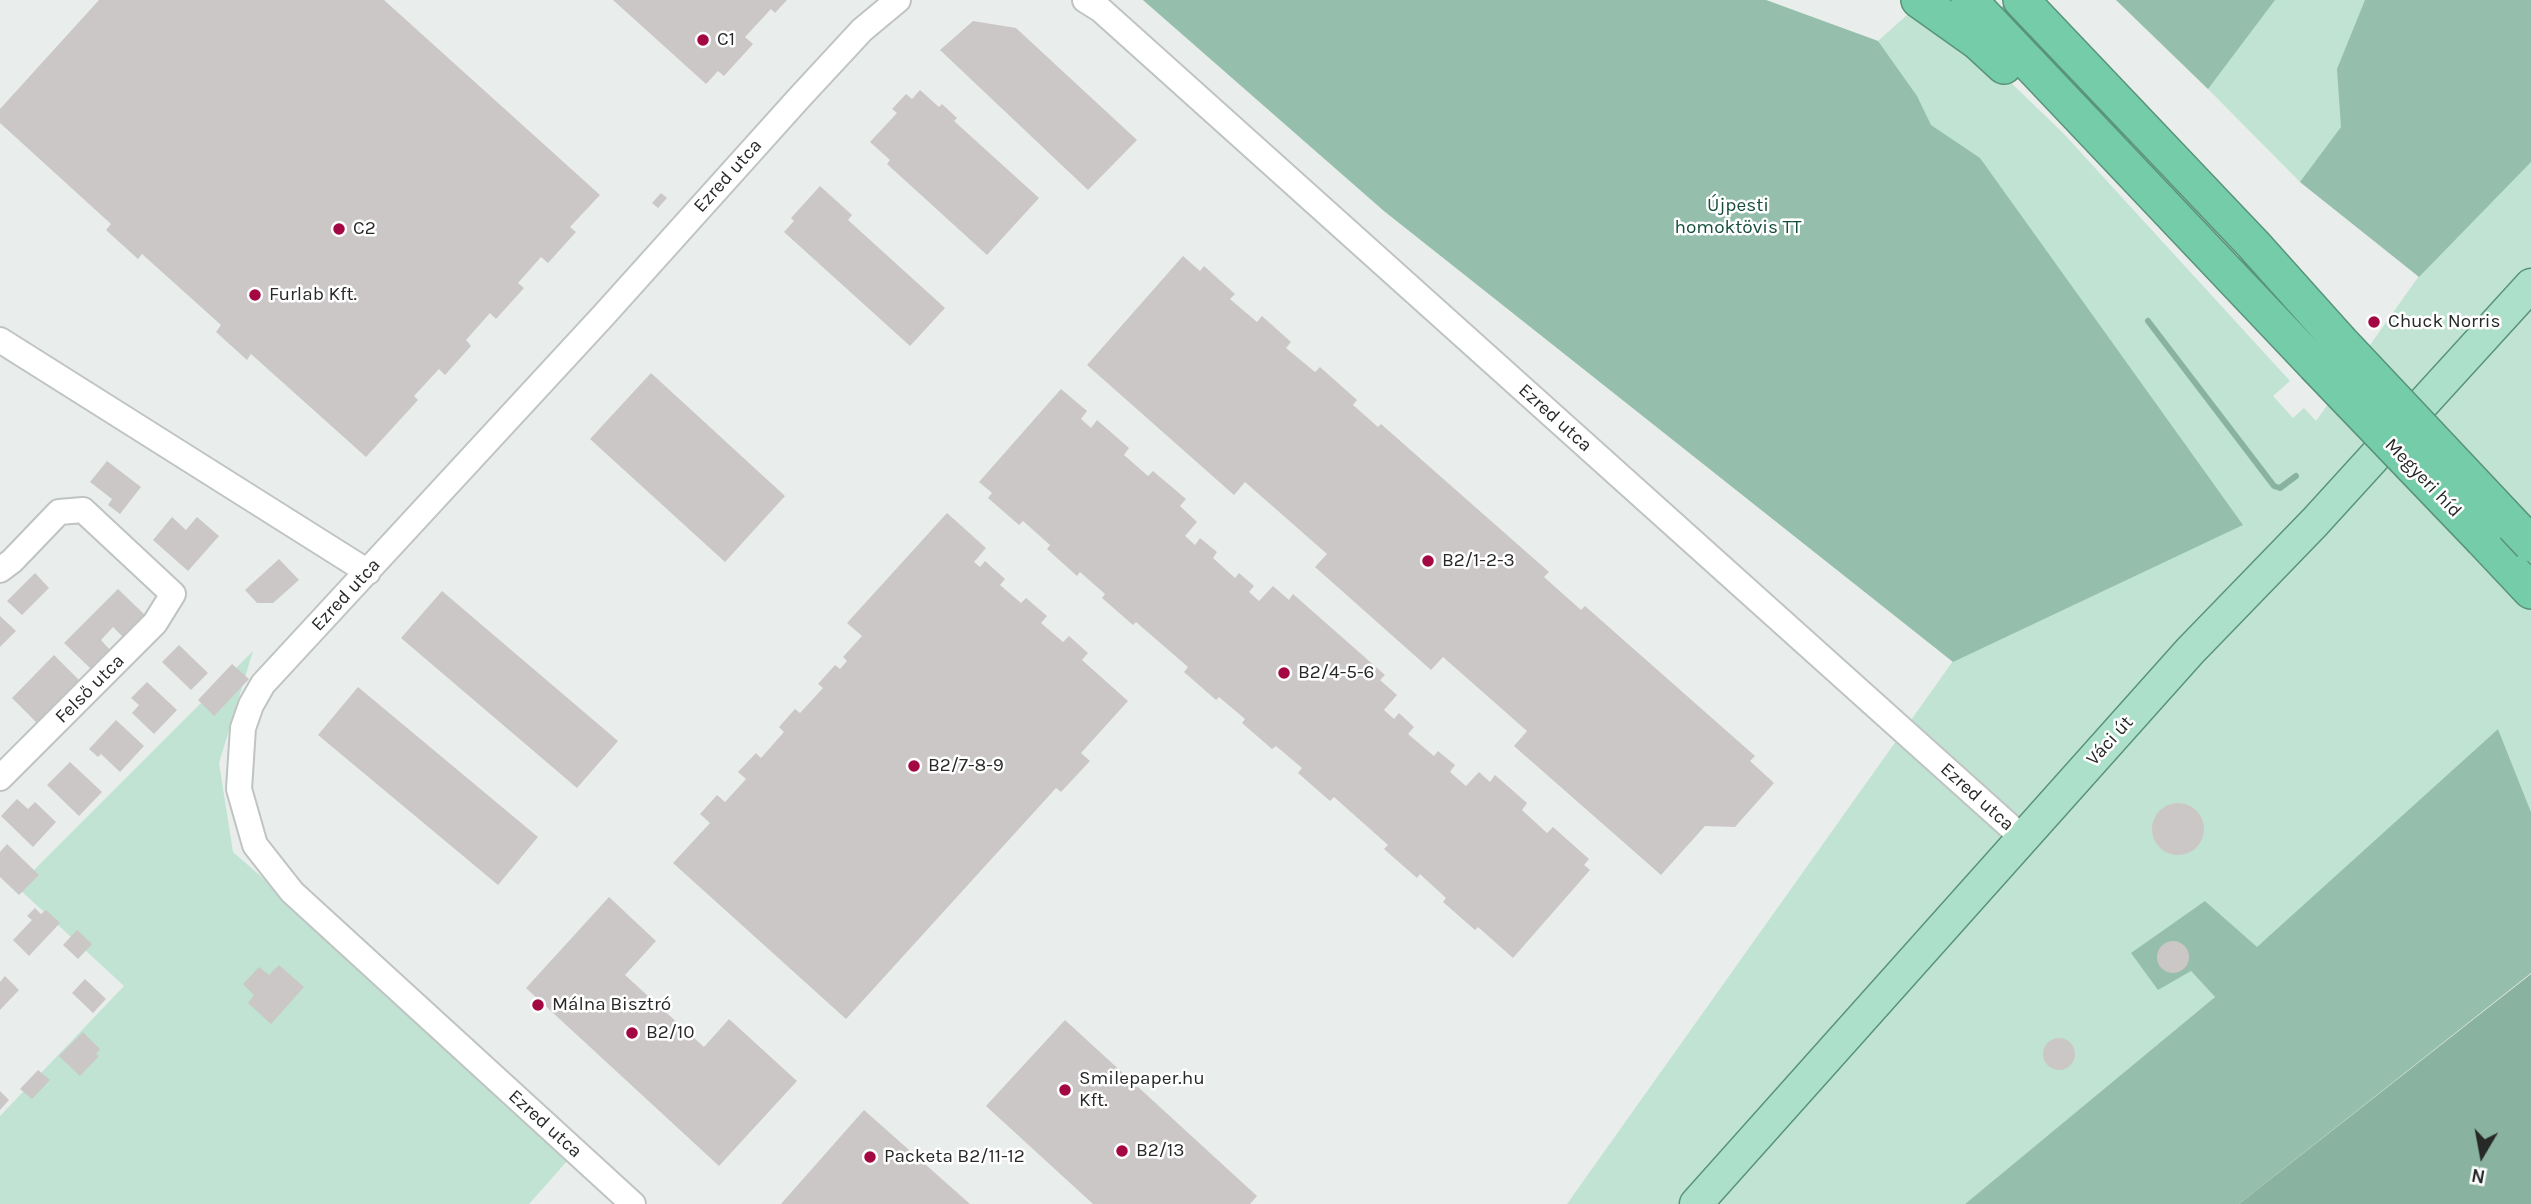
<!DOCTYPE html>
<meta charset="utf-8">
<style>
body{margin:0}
#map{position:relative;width:2531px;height:1204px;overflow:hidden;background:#e9edeb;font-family:Karla,sans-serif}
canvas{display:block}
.north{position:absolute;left:2447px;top:1120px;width:70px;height:70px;-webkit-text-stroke:5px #fff;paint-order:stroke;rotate:190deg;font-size:19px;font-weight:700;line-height:28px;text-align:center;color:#272928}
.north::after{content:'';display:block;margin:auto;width:24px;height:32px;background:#272928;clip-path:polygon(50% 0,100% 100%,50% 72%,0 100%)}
</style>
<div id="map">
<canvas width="2531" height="1204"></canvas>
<div class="north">N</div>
</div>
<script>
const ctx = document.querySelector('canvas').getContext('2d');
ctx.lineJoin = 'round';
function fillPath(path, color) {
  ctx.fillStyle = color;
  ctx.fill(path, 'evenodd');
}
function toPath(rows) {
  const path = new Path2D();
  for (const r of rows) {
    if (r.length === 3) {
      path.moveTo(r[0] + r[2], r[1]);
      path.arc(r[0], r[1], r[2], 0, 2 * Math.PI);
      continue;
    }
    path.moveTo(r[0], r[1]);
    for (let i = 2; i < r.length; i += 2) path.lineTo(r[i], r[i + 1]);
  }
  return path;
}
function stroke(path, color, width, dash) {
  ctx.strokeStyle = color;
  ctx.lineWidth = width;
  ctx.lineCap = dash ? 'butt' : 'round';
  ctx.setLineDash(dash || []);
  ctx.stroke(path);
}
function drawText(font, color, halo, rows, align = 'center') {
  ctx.font = font + ' Karla,sans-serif';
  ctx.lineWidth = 5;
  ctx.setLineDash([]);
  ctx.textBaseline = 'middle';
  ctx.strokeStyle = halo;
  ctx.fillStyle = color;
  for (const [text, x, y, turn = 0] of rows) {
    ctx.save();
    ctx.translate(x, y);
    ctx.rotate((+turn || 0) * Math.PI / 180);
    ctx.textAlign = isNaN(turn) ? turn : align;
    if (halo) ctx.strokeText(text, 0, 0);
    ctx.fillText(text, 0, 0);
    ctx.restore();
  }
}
fillPath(toPath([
 [1143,0,1766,0,1878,41,1917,6,1974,47,2063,133,2290,381,2273,396,2293,418,2304,408,2316,421,2419,276,2300,182,2208,89,2116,0,2531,0,2531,812,2498,729,2257,948,2205,901,2191,971,2215,997,1965,1204,1567,1204,1953,661,1384,211],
 [253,651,219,763,233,852,576,1151,529,1204,0,1204,0,1116,124,986,17,887]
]), '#c0e3d3');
fillPath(toPath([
 [1143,0,1766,0,1878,41,1917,96,1931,125,1980,158,2243,525,1953,662,1384,211],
 [2116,0,2275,0,2208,89],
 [2365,0,2531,0,2531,162,2419,277,2300,182,2341,127,2337,69],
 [2498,729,2531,812,2531,973,2239,1204,1965,1204,2215,997,2191,971,2158,990,2131,953,2205,901,2257,947]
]), '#95bfac');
fillPath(toPath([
 [2531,973,2531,1204,2239,1204,2531,974]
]), '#89b3a0');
stroke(toPath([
 [2004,9,2004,10],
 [2148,321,2274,486,2280,488,2296,476]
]), '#89b3a0', 6);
fillPath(toPath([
 [99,0,384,0,600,195,570,227,576,232,548,263,541,257,518,283,524,288,496,319,490,313,466,340,471,346,445,375,439,369,414,396,418,400,366,457,251,354,247,360,216,332,221,325,142,254,138,259,106,230,111,224,0,123,0,109],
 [613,0,787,0,775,13,771,9,745,37,753,44,724,76,718,71,706,84],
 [973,21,1016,28,1137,140,1088,190,940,50],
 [920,90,939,107,942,104,957,118,954,121,1039,198,987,255,887,164,890,160,870,142,897,113,892,109,906,94,912,99],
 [820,186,852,215,848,220,945,308,910,346,784,232,794,221,791,218],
 [661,193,667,198,658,208,652,203],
 [1183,256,1200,271,1204,266,1235,294,1230,299,1257,322,1262,316,1291,342,1286,348,1315,372,1320,367,1357,400,1353,405,1378,427,1381,424,1549,572,1544,577,1581,610,1585,606,1755,756,1750,761,1774,783,1735,827,1705,826,1661,875,1514,746,1527,731,1443,657,1431,670,1315,567,1327,554,1245,482,1234,495,1087,365],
 [651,373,785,496,725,562,590,439],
 [1061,389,1087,411,1081,419,1091,428,1097,420,1129,448,1124,455,1148,476,1153,471,1186,499,1180,506,1197,522,1185,536,1195,545,1200,538,1217,552,1213,558,1235,578,1239,573,1254,586,1249,592,1259,601,1273,586,1289,600,1293,594,1385,675,1380,680,1397,695,1384,710,1394,719,1399,713,1414,727,1408,734,1434,756,1438,751,1455,765,1450,772,1466,786,1479,772,1490,782,1495,775,1527,803,1522,810,1547,833,1553,827,1589,859,1584,865,1590,870,1513,958,1478,927,1475,930,1443,902,1446,898,1420,874,1417,878,1384,849,1388,845,1334,797,1330,801,1298,773,1302,768,1276,746,1272,749,1242,723,1245,719,1219,697,1216,700,1184,672,1188,667,1136,622,1133,625,1102,598,1105,594,1080,572,1077,576,1047,549,1050,545,1023,521,1019,525,988,498,992,493,979,482],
 [107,461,141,487,120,514,108,505,112,499,90,482],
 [947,513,986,548,974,562,980,567,985,561,1005,579,1000,585,1021,603,1026,598,1047,616,1041,623,1063,642,1069,636,1088,653,1082,660,1128,701,1081,753,1090,761,1061,792,1056,788,846,1019,673,863,710,823,700,814,717,795,725,802,746,779,738,772,756,753,761,758,784,732,779,727,795,709,800,713,823,688,818,684,835,665,840,669,847,661,843,657,862,636,847,623],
 [172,517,186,530,197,517,219,536,188,571,153,540],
 [279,559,299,580,273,603,257,603,245,590],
 [35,573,49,588,22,615,7,601],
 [118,589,145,615,123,637,113,627,101,640,110,650,91,669,64,643],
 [442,591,618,741,577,788,401,638],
 [0,616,16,631,0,647],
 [179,645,208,673,191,690,162,662],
 [54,655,80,681,38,724,12,698],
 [232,664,249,679,214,716,198,700],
 [147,682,177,710,154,734,132,713,139,705,131,698],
 [358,687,538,837,498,885,318,735],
 [116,720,144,746,120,772,101,754,98,757,89,749],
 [70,762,102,792,79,816,47,785],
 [17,799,28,809,35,802,56,822,33,847,1,816],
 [2178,829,26],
 [7,844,39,875,19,895,0,877,0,852],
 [609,897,656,941,625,975,704,1047,729,1019,797,1081,719,1166,526,988],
 [35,908,41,914,46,910,60,923,29,956,13,940,32,920,27,916],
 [77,930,92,944,78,959,63,945],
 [2173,957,16],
 [279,965,304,987,271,1024,248,1003,254,995,243,984,259,967,269,975],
 [5,976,19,990,0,1010,0,982],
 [85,979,106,999,93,1013,72,993],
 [1065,1020,1257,1196,1250,1204,1093,1204,986,1106],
 [83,1032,100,1049,96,1054,99,1056,80,1076,59,1056],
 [2059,1054,16],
 [38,1070,50,1080,32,1099,20,1089],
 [0,1091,9,1100,0,1110],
 [864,1110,970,1204,781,1204]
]), '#ccc7c7');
const minor = toPath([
 [1085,0,1101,10,2024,839],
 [0,340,368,572],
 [0,570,12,561,59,512,83,510,173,594,155,623,0,778],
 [633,1204,292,892,255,845,239,789,243,728,251,705,263,684,603,316,799,98,862,30,898,0]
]);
const major = toPath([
 [1696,1204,2190,651,2315,522,2531,285]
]);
const highway = toPath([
 [1919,0,1978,42,2004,66],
 [1969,0,2315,365],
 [2021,0,2253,244,2339,340],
 [2483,540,2531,591]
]);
stroke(minor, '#bfc4c2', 28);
stroke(major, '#59937b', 35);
stroke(highway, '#59937b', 38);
stroke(minor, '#fff', 24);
stroke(major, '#ace0cb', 32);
stroke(highway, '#74cca8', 35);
const highwayBridge = toPath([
 [2339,340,2531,544],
 [2315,365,2483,540]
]);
stroke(highwayBridge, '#59937b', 38, []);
stroke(highwayBridge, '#74cca8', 35);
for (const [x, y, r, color] of [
 [703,40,7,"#a30843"],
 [339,229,7,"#a30843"],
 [255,295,7,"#a30843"],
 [2374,322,7,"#a30843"],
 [1428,561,7,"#a30843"],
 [1284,673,7,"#a30843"],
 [914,766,7,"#a30843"],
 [538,1005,7,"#a30843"],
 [632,1033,7,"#a30843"],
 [1065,1090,7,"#a30843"],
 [1122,1151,7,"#a30843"],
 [870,1157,7,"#a30843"]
]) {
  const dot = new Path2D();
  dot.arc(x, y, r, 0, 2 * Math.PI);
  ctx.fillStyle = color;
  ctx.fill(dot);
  stroke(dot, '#fff', 2.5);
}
drawText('19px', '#272928', '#fff', [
 ["C1",717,40],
 ["C2",353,229],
 ["Furlab Kft.",269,295],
 ["Chuck Norris",2388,322],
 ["B2/1-2-3",1442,561],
 ["B2/4-5-6",1298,673],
 ["B2/7-8-9",928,766],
 ["Málna Bisztró",552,1005],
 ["B2/10",646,1033],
 ["Smilepaper.hu",1079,1079],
 ["Kft.",1079,1101],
 ["B2/13",1136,1151],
 ["Packeta B2/11-12",884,1157]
], 'left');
drawText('19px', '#272928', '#fff', [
 ["Ezred utca",728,176,-48],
 ["Ezred utca",1555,418,42],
 ["Megyeri híd",2423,478,46],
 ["Ezred utca",346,595,-47],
 ["Felső utca",90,689,-45],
 ["Váci út",2110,741,-48],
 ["Ezred utca",1977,797,42],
 ["Ezred utca",545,1124,42]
]);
drawText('19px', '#164d3a', '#fff', [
 ["Újpesti",1738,206],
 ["homoktövis TT",1738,228]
]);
</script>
